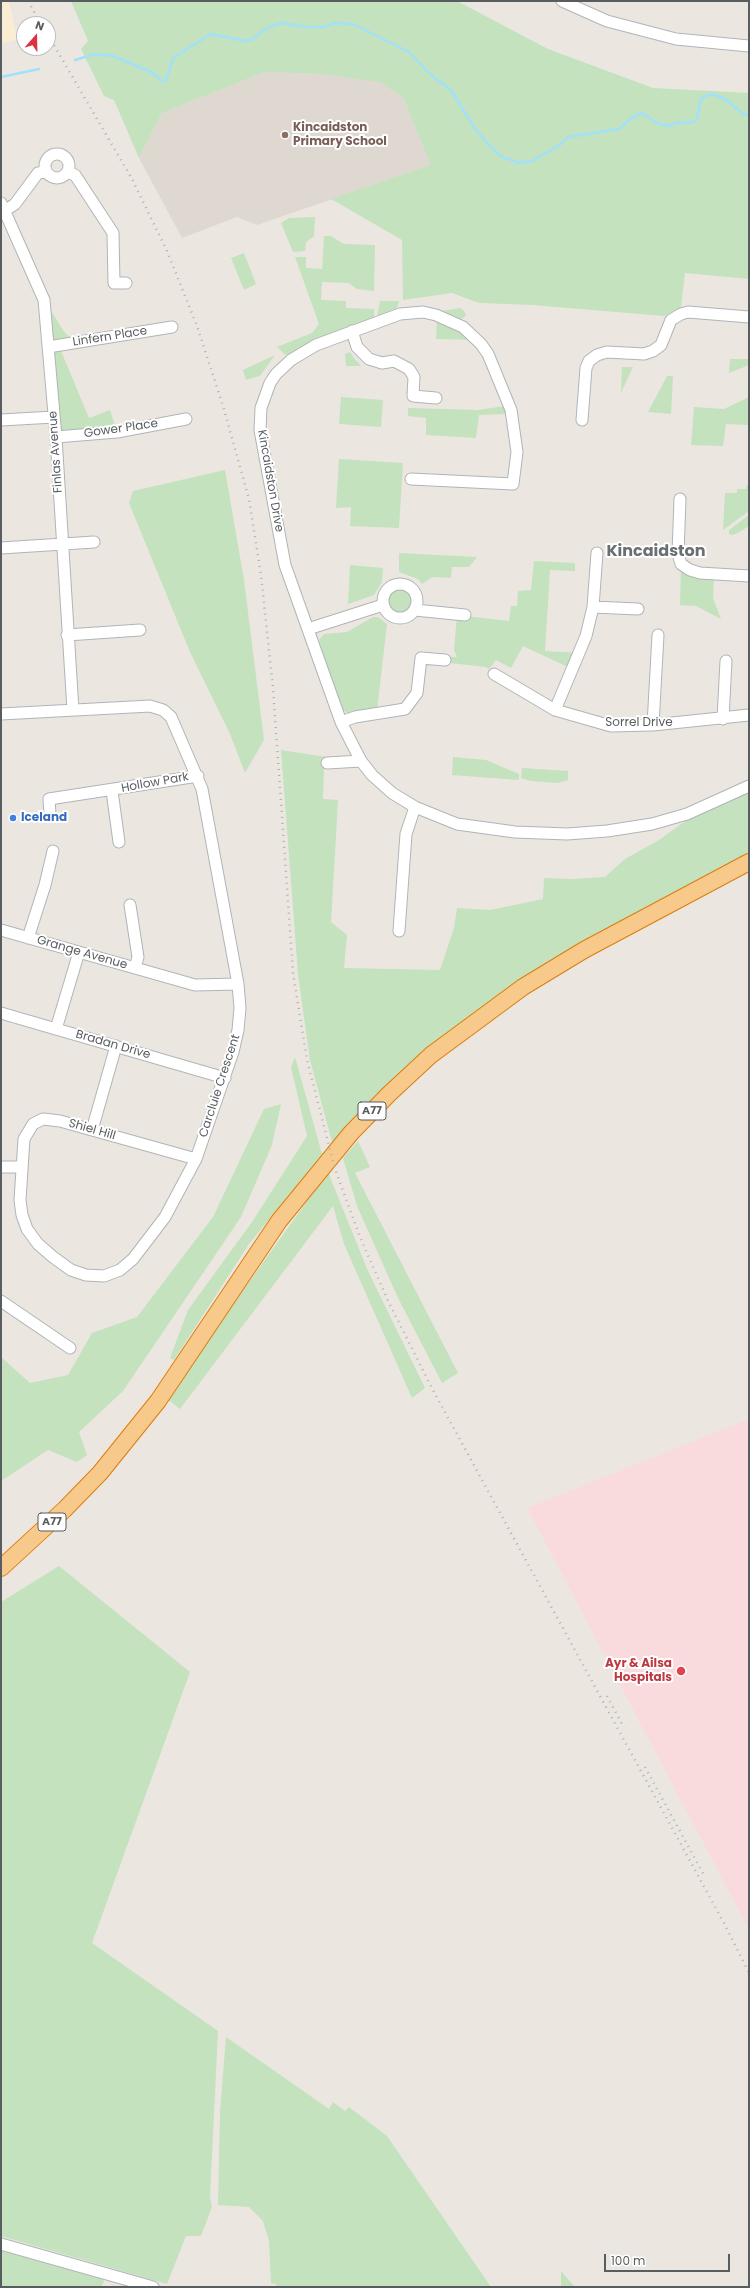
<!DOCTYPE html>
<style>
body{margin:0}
#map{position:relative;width:750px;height:2288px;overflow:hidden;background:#ebe7e0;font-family:Poppins,sans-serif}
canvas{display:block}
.frame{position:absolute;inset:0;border:2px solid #595d60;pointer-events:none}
.north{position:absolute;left:16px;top:16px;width:40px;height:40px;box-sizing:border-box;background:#fff;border:1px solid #bdbebf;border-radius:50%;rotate:20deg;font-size:11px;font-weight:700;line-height:16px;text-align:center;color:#595d60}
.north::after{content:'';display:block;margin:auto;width:14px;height:18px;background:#df3240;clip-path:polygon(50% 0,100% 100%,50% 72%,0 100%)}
.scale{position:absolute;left:604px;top:2254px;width:126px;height:18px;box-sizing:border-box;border:2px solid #595d60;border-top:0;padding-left:5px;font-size:12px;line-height:14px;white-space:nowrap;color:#595d60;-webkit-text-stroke:3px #fff;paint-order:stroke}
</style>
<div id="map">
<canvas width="750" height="2288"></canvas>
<div class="frame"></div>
<div class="north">N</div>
<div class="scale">100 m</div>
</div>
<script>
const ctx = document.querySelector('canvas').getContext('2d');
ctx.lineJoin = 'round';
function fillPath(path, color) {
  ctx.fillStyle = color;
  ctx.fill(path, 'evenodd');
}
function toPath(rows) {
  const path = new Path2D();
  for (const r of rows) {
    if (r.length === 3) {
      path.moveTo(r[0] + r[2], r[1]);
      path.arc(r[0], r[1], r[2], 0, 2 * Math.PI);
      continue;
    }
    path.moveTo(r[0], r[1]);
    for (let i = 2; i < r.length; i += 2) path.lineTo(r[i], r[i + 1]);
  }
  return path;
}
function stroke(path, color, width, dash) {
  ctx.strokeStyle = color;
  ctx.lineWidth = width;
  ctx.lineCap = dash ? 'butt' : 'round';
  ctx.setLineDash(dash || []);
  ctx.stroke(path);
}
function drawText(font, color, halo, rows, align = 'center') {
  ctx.font = font + ' Poppins,sans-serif';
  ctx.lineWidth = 4;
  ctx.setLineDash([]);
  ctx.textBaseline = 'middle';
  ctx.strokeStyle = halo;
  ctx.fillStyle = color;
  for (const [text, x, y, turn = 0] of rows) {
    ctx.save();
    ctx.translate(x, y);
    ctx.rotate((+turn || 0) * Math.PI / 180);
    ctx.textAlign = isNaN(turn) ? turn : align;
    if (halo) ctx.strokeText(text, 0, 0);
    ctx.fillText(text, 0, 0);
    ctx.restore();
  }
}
fillPath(toPath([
 [1,1,9,1,17,40,1,43]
]), '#fbecd4');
fillPath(toPath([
 [265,72,319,74,379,82,388,87,403,97,432,165,257,225,237,217,182,238,139,158,162,113]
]), '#ded8d1');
fillPath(toPath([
 [749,1419,749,1930,527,1508]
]), '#f9dbdd');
fillPath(toPath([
 [71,1,457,1,548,49,653,88,749,93,749,279,685,273,681,307,664,316,532,305,479,303,452,293,403,300,402,240,331,199,431,165,403,97,379,82,319,74,265,72,162,113,139,158,114,100,104,96,81,49,88,41],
 [315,217,314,236,306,242,305,251,293,252,281,223,289,218],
 [324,236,331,236,344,244,375,245,374,291,357,289,349,283,322,282,321,300,346,301,346,308,374,309,374,323,291,360,277,347,312,333,319,324,295,257,306,257,306,268,322,269,322,273],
 [244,253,256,284,244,290,231,258],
 [44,300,65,333,77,343,59,346,89,418,110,410,117,432,56,437],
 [380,301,399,301,397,308,377,316],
 [460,308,464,311,466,315,462,319,441,311],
 [437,319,451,324,474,340,436,339],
 [350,352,353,357,361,366,346,366,345,354],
 [275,355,260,376,246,380,243,370],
 [730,359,749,359,749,365,729,373],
 [622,367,633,367,621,393],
 [667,376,673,376,671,414,648,412],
 [341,397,383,400,381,427,339,424],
 [749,397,749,425,726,424,723,446,691,445,694,407,724,409],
 [505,406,507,414,479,415,476,438,426,435,426,418,408,416,408,408,478,410],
 [339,459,403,463,399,528,350,526,351,507,336,508],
 [225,470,244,580,264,740,245,773,230,734,190,652,129,503,133,491],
 [747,485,749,485,749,511,723,530,725,493,737,493,737,489,746,489],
 [749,515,749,526,738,533,732,535,729,534,729,530],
 [399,553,477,557,469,567,452,567,451,578,432,577,422,584,418,579,399,572],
 [534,561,575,563,575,571,550,570,545,651,579,653,572,669,523,646,511,668,496,660,489,669,486,667,449,663,449,657,457,657,454,650,457,615,509,621,511,606,517,606,518,591,531,590],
 [681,564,714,574,713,598,721,619,696,606,680,605],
 [350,565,383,568,382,582,374,595,348,604],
 [400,602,13],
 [373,617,378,617,387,624,377,711,348,714,340,707,319,640,324,634,347,632],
 [281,750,326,757,327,763,324,768,323,799,338,800,331,922,347,935,344,968,440,970,454,928,457,908,490,910,543,899,544,878,572,879,605,877,625,859,659,840,706,806,749,786,749,862,523,987,351,1133,332,1142,310,1060,305,1025,298,974],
 [453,757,486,760,519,774,519,780,452,775],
 [522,768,568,771,568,780,558,783,530,781,521,778],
 [295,1057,322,1154,249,1244,174,1360,170,1358,188,1310,252,1222,307,1136,291,1067],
 [281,1104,272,1145,241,1217,123,1391,79,1432,87,1455,77,1462,48,1450,1,1481,1,1357,30,1383,68,1375,92,1333,137,1317,213,1217,264,1109],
 [358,1141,370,1167,355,1173,458,1373,442,1383,398,1298,357,1206,343,1158],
 [328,1172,368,1271,425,1388,412,1398,344,1244,333,1206,180,1409,166,1398],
 [59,1566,190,1672,92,1943,218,2031,210,2197,212,2207,201,2236,186,2236,167,2284,1,2236,1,1602],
 [226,2037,329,2109,333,2102,345,2111,349,2107,387,2136,491,2287,276,2287,276,2284,271,2283,269,2241,263,2221,249,2207,218,2205,220,2112],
 [1,2250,103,2278,104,2282,101,2287,1,2287],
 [561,2271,575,2287,561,2287]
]), '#c3e2bd');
stroke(toPath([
 [75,60,95,54,113,56,153,73,162,81,166,80,173,58,211,34,245,41,251,40,267,28,281,23,308,27,323,27,335,23,353,24,409,52,431,75,451,90,475,129,493,149,502,157,520,163,532,161,560,145,568,137,619,129,631,118,642,113,659,124,669,126,676,123,693,122,697,119,700,101,703,97,708,95,715,95,728,101,743,114,749,116],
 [1,77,39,69]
]), '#a1e1fa', 2.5);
const minor = toPath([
 [562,1,607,21,676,39,749,46],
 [57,166,12],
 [67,172,75,175,113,233,114,283,126,283],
 [1,203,44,300,56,437,73,710],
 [6,210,15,204,38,173,46,172],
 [352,331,357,347,369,359,382,363,394,361,409,369,414,377,413,396,436,398],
 [48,347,172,327],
 [1,420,54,417],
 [582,420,586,368,589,361,597,355,607,352,644,354,653,351,661,345,671,320,681,314,688,312,749,317],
 [56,437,117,432,186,419],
 [411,479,513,484,517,452,511,410,488,354,481,344,463,327,436,315,423,312,400,314,316,345,291,360,276,374,270,383,261,408,260,430,285,565,341,722,361,761,372,775,392,793,415,807,457,824,515,832,567,834,607,831,652,824,687,814,749,786],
 [680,499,678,554,681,564,690,570,700,573,749,576],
 [1,548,94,542],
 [400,601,17],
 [593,607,638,609],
 [415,610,465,615],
 [308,629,383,605],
 [67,635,140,630],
 [494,674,555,710,611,726,653,725,749,715],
 [555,710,586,636,593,607,597,553],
 [1,714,150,706,163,710,171,717,202,789,238,984,240,1008,238,1030,233,1052,196,1159,165,1217,133,1259,120,1270,104,1276,86,1275,71,1270,53,1257,38,1244,27,1229,22,1215,20,1200,24,1139,33,1124,43,1119,60,1121,196,1159],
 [723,719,726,661],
 [341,722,355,717,405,709,417,693,421,658,445,660],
 [653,725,658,635],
 [327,763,361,761],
 [112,791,119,842],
 [50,814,49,799,198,776],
 [130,905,138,957,135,968],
 [1,930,195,985,238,984],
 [399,931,406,834,415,807],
 [28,938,45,885,53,851],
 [1,1013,225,1078],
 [56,1029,79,952],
 [92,1130,116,1046],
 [1,1167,22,1167],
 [1,1301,70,1348],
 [1,2244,153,2287]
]);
const highway = toPath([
 [1,1568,65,1509,100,1473,158,1401,279,1221,351,1133,389,1094,431,1055,523,987,584,950,749,862]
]);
stroke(minor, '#b1b4b7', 13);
stroke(highway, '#df7b0c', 18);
stroke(minor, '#fff', 11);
stroke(highway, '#f7ca8b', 16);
stroke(toPath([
 [28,1,41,24],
 [48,26,56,39],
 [48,35,132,179,167,251,197,326,223,406,249,499,261,575,273,688,293,973,307,1060,335,1169,360,1237,389,1303,434,1392,725,1925,749,1973],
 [607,1696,624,1728],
 [645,1767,705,1877]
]), '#afb0b0', 2.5, [1, 5]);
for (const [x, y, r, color] of [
 [285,135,4,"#8d6e63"],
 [13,818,4,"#3f7fe0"],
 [681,1671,5,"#e0444e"]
]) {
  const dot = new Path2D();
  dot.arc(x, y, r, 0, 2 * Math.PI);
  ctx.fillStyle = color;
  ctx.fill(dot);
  stroke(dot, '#fff', 1.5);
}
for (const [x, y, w] of [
 [372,1111,28],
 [52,1522,28]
]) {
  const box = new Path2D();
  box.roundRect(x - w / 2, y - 9, w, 18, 3);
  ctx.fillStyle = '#fff';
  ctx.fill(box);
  stroke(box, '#595d60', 1);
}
drawText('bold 11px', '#595d60', null, [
 ["A77",372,1111],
 ["A77",52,1522]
]);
drawText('bold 12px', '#785e54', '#fff', [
 ["Kincaidston",293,128],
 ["Primary School",293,142]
], 'left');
drawText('12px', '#595d60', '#fff', [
 ["Linfern Place",110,337,-9],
 ["Gower Place",121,429,-8],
 ["Finlas Avenue",56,452,-94],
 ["Kincaidston Drive",270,481,80],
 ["Sorrel Drive",639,723],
 ["Hollow Park",155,783,-10],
 ["Grange Avenue",82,953,16],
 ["Bradan Drive",113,1045,16],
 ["Carcluie Crescent",220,1086,-72],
 ["Shiel Hill",92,1130,16]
]);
drawText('bold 12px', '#366cbe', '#fff', [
 ["Iceland",21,818]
], 'left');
drawText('bold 12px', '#be3a42', '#fff', [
 ["Ayr & Ailsa",672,1664],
 ["Hospitals",672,1678]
], 'right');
drawText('bold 16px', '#6a6f72', '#fff', [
 ["Kincaidston",656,552]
]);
</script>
